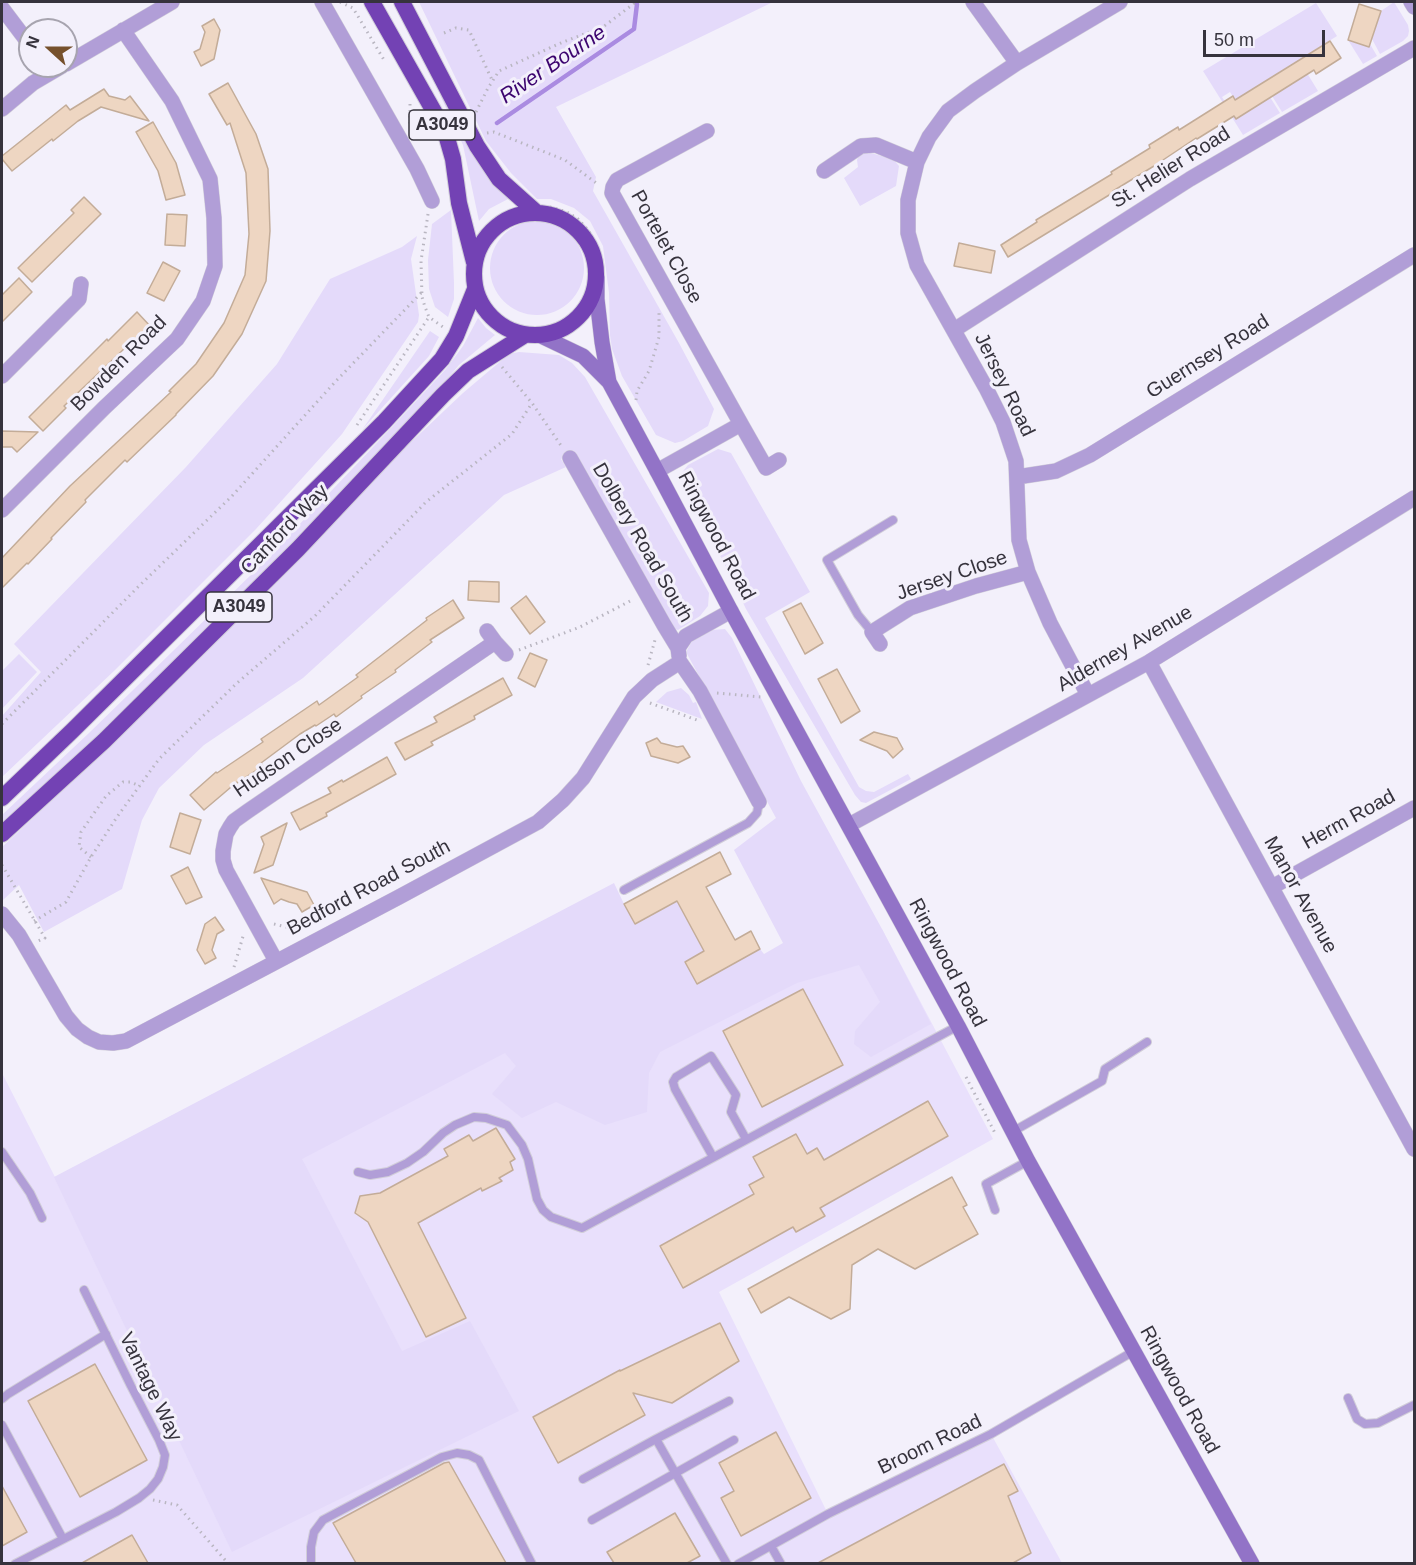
<!DOCTYPE html>
<style>
body{margin:0}
#map{position:relative;width:1416px;height:1565px;overflow:hidden;background:#f3f0fb;font-family:Helvetica,sans-serif}
canvas{display:block}
.frame{position:absolute;inset:0;border:3px solid #36333d;pointer-events:none}
.north{position:absolute;left:18px;top:18px;width:60px;height:60px;box-sizing:border-box;background:#f3f0fb;border:2px solid #a7a4af;border-radius:50%;rotate:291deg;font-size:16px;font-weight:700;line-height:24px;text-align:center;color:#36333d}
.north::after{content:'';display:block;margin:auto;width:21px;height:27px;background:#76512c;clip-path:polygon(50% 0,100% 100%,50% 72%,0 100%)}
.scale{position:absolute;left:1203px;top:30px;width:122px;height:27px;box-sizing:border-box;border:3px solid #36333d;border-top:0;padding-left:8px;font-size:18px;line-height:21px;white-space:nowrap;color:#36333d;-webkit-text-stroke:4px #f3f0fb;paint-order:stroke}
</style>
<div id="map">
<canvas width="1416" height="1565"></canvas>
<div class="frame"></div>
<div class="north">N</div>
<div class="scale">50 m</div>
</div>
<script>
const ctx = document.querySelector('canvas').getContext('2d');
ctx.lineJoin = 'round';
function fillPath(path, color) {
  ctx.fillStyle = color;
  ctx.fill(path, 'evenodd');
}
function toPath(rows) {
  const path = new Path2D();
  for (const r of rows) {
    if (r.length === 3) {
      path.moveTo(r[0] + r[2], r[1]);
      path.arc(r[0], r[1], r[2], 0, 2 * Math.PI);
      continue;
    }
    path.moveTo(r[0], r[1]);
    for (let i = 2; i < r.length; i += 2) path.lineTo(r[i], r[i + 1]);
  }
  return path;
}
function stroke(path, color, width, dash) {
  ctx.strokeStyle = color;
  ctx.lineWidth = width;
  ctx.lineCap = dash ? 'butt' : 'round';
  ctx.setLineDash(dash || []);
  ctx.stroke(path);
}
function drawText(font, color, halo, rows, align = 'center') {
  ctx.font = font + ' Helvetica,sans-serif';
  ctx.lineWidth = 6;
  ctx.setLineDash([]);
  ctx.textBaseline = 'middle';
  ctx.strokeStyle = halo;
  ctx.fillStyle = color;
  for (const [text, x, y, turn = 0] of rows) {
    ctx.save();
    ctx.translate(x, y);
    ctx.rotate((+turn || 0) * Math.PI / 180);
    ctx.textAlign = isNaN(turn) ? turn : align;
    if (halo) ctx.strokeText(text, 0, 0);
    ctx.fillText(text, 0, 0);
    ctx.restore();
  }
}
fillPath(toPath([
 [571,906,644,1041,882,929,993,1139,719,1292,828,1514,991,1434,1062,1563,2,1563,2,1073,55,1177]
]), '#e9e0fc');
fillPath(toPath([
 [419,2,773,2,556,107,596,177,593,191,679,343,714,409,708,426,683,441,675,443,656,435,622,376,612,349,610,335,609,293,603,246,590,221,574,208,551,199,537,199,511,173,486,141],
 [1394,2,1408,25,1409,31,1408,36,1403,41,1380,54,1372,39,1381,11],
 [1316,3,1337,36,1299,60,1318,91,1282,112,1272,96,1304,76,1295,62,1235,100,1230,92,1222,97,1236,119,1270,97,1280,113,1243,135,1203,71],
 [1348,40,1369,47,1370,44,1377,56,1363,64],
 [442,93,510,198,489,209,479,221,463,145,440,95],
 [867,152,893,159,899,166,896,186,860,206,844,178,858,167,857,160,859,154],
 [451,210,454,283,454,299,448,317,435,307,429,289,428,260,432,224],
 [537,268,47],
 [417,236,411,259,419,315,418,322,342,434,256,529,114,671,2,777,2,716,41,672,14,644,186,467,277,364,330,279,402,247],
 [478,318,486,328,495,335,459,365,439,389,294,544,97,736,2,825,2,815,89,733,258,568,391,428,445,370,463,346],
 [430,331,439,337,429,356,362,430],
 [519,352,559,355,572,363,585,377,709,593,708,606,700,616,678,630,672,628,574,451,561,459,566,467,504,495,303,678,204,745,159,788,142,820,122,889,44,932,19,885,2,901,2,847,108,748,298,549,463,393,509,354],
 [718,449,731,453,810,592,765,618,859,787,866,791,874,792,908,774,911,779,866,803,861,802,855,795,746,609,726,567,683,486,680,475,688,465],
 [725,629,732,638,801,781,882,929,931,1024,871,1057,854,1044,855,1031,880,1002,859,965,797,983,660,1052,649,1073,647,1112,605,1125,556,1102,522,1118,492,1094,516,1066,505,1053,302,1159,402,1351,470,1321,519,1411,232,1552,54,1177,614,883,624,904,677,901,704,951,685,962,697,984,760,949,764,954,783,943,734,850,776,818,686,652,692,641,712,630],
 [19,654,37,672,2,709,2,671],
 [681,688,689,695,693,703,696,702,702,719,656,702,667,692]
]), '#e4dafa');
stroke(toPath([
 [497,123,634,29,637,4,635,2]
]), '#aa8be1', 4.5);
const building = toPath([
 [1359,4,1381,11,1369,47,1348,40,1359,4],
 [214,19,220,30,214,59,201,66,194,52,200,49,205,32,202,26,214,19],
 [1330,41,1341,58,1316,74,1314,70,1236,119,1234,116,1197,139,1196,138,1154,166,1113,191,1114,192,1008,257,1001,245,1037,222,1036,220,1112,174,1111,172,1150,148,1149,145,1178,127,1179,130,1233,96,1235,100,1330,41],
 [228,83,256,134,268,169,270,231,266,281,242,334,213,376,176,414,176,415,127,462,125,460,85,500,86,502,51,538,52,539,28,564,27,563,2,588,2,558,70,486,171,392,169,391,196,364,224,323,245,275,249,234,246,173,230,123,227,125,209,94,228,83],
 [104,89,109,96,125,100,130,96,149,121,101,107,78,121,53,141,52,139,12,171,2,159,2,156,66,105,70,110,104,89],
 [153,122,176,163,185,195,166,200,158,171,136,132,153,122],
 [84,197,101,214,32,282,18,268,74,213,71,210,84,197],
 [167,214,187,215,185,246,165,245,167,214],
 [959,243,995,251,991,273,954,266,959,243],
 [163,262,180,271,164,301,147,293,163,262],
 [19,278,32,292,2,322,2,295,19,278],
 [137,312,151,327,128,349,126,347,64,406,66,408,43,431,29,417,107,339,108,341,137,312],
 [2,431,38,432,17,452,12,447,2,447,2,431],
 [469,581,499,582,499,602,468,600,469,581],
 [526,596,545,622,530,634,511,608,526,596],
 [453,600,464,618,430,640,432,642,395,670,396,672,361,696,362,698,336,717,334,714,316,726,315,725,300,734,261,763,263,766,237,783,237,782,204,810,190,795,216,772,217,773,263,742,261,739,317,701,319,705,358,677,356,675,427,620,426,618,453,600],
 [801,603,823,643,805,654,783,612,801,603],
 [530,653,547,660,535,687,518,678,530,653],
 [837,669,860,711,841,723,818,679,837,669],
 [503,678,512,695,474,716,475,719,431,742,433,745,405,760,395,743,437,722,434,717,503,678],
 [874,732,897,738,903,749,893,758,887,751,860,740,874,732],
 [657,738,661,743,677,747,683,746,690,757,678,763,651,756,646,743,657,738],
 [387,757,396,774,326,813,327,816,300,830,291,813,331,793,328,788,342,780,343,782,387,757],
 [180,813,201,820,190,854,170,847,180,813],
 [287,823,273,865,254,873,264,844,261,837,287,823],
 [720,852,731,874,706,887,735,940,751,931,760,949,697,984,685,962,704,951,677,901,635,924,624,904,720,852],
 [188,867,202,897,186,904,171,876,188,867],
 [261,878,307,892,314,905,302,912,297,904,289,902,281,899,274,904,261,878],
 [215,917,224,930,217,934,212,950,216,958,205,964,197,950,205,924,215,917],
 [803,989,843,1065,762,1107,723,1031,803,989],
 [928,1101,948,1136,820,1208,825,1216,796,1232,793,1227,683,1288,660,1246,754,1194,749,1185,764,1177,753,1157,796,1134,807,1154,817,1148,824,1160,928,1101],
 [496,1128,515,1159,510,1162,513,1170,499,1178,502,1181,482,1191,481,1188,418,1223,466,1318,426,1337,368,1222,355,1213,360,1196,380,1193,448,1156,444,1149,469,1135,473,1141,496,1128],
 [952,1177,967,1205,963,1207,978,1234,915,1269,878,1249,852,1265,850,1309,831,1319,789,1297,761,1313,748,1289,952,1177],
 [720,1323,739,1361,672,1403,633,1393,645,1415,558,1463,533,1417,620,1370,620,1371,720,1323],
 [95,1364,147,1460,80,1497,28,1401,95,1364],
 [776,1432,811,1498,741,1536,721,1498,734,1491,719,1463,776,1432],
 [449,1462,506,1563,356,1563,333,1523,444,1463,449,1462],
 [1004,1464,1018,1491,1008,1496,1031,1553,1013,1563,818,1563,1004,1464],
 [2,1486,27,1532,2,1546,2,1486],
 [675,1513,700,1556,687,1563,614,1563,607,1552,675,1513],
 [132,1535,148,1563,82,1563,132,1535]
]);
fillPath(building, '#eed6c2');
stroke(building, '#c3ac98', 1.5);
const service = toPath([
 [872,632,858,615,827,560,893,520],
 [624,890,748,823,757,813,759,802],
 [1012,1132,1102,1081,1105,1069,1147,1042],
 [2,1152,30,1193,42,1218],
 [713,1157,675,1089,673,1082,676,1077,711,1056,736,1095,731,1112,746,1139],
 [358,1172,370,1175,388,1172,407,1163,423,1152,443,1133,455,1125,474,1117,486,1118,507,1125,522,1145,528,1159,537,1199,543,1210,551,1217,582,1228,958,1026],
 [995,1210,986,1184,1028,1161],
 [1348,1398,1357,1419,1365,1424,1378,1423,1414,1405],
 [2,1399,8,1394,106,1334],
 [2,1425,63,1539],
 [656,1439,729,1401],
 [583,1479,656,1439,727,1564],
 [592,1520,734,1440],
 [771,1546,781,1564],
 [15,1564,116,1512,139,1498,150,1489,158,1479,163,1467,165,1455,159,1440,131,1386,84,1290],
 [311,1564,311,1547,314,1532,323,1520,442,1457,457,1453,469,1455,479,1460,532,1564],
 [738,1564,828,1514,991,1434,1134,1351]
]);
const minor = toPath([
 [322,2,417,169,432,201],
 [973,2,1017,63],
 [1411,2,1414,7],
 [2,8,30,45],
 [66,64,172,2],
 [2,109,33,83,62,66],
 [824,171,861,146,876,145,917,162],
 [954,330,1190,179,1414,48],
 [2,376,79,299,81,284],
 [741,424,766,468,779,460],
 [570,458,664,625,678,648],
 [657,471,741,424,612,193,613,187,617,180,707,131],
 [1017,477,1056,471,1090,455,1414,255],
 [2,510,104,408,177,339,203,301,215,266,214,218,210,179,172,101,123,30],
 [487,631,495,642,506,654],
 [880,644,872,632,910,608,976,586,1028,572],
 [679,656,678,648,686,636,731,611],
 [680,662,700,691,759,802],
 [1149,662,1414,1149],
 [1088,695,1050,623,1028,572,1019,540,1016,461,1003,422,986,388,917,265,908,233,908,200,917,162,929,137,948,111,975,91,1017,63,1120,2],
 [849,825,1149,662,1414,498],
 [1272,887,1414,808],
 [2,914,19,935,66,1016,77,1029,88,1037,99,1042,113,1043,126,1041,399,897,538,822,563,800,583,778,634,697,652,680,680,662],
 [276,961,226,870,223,860,223,851,226,834,230,827,234,821,248,811,495,642]
]);
const secondary = toPath([
 [597,277,597,299,602,342,609,382],
 [541,336,583,356,609,382,657,471,731,611,958,1026,1028,1161,1252,1564]
]);
const trunk = toPath([
 [372,2,445,131,453,159,459,203,474,262],
 [402,2,477,146,499,179,536,212],
 [535,274,61],
 [2,798,72,731,384,422,442,359,456,336,475,289],
 [2,834,104,741,298,549,443,395,468,371,525,335]
]);
stroke(service, '#d1ced9', 10);
stroke(minor, '#d1ced9', 16);
stroke(secondary, '#d1ced9', 16);
stroke(trunk, '#d1ced9', 18);
stroke(toPath([
 [340,2,353,8,384,60],
 [444,33,456,28,469,30,492,80],
 [410,104,410,124],
 [476,112,488,88,499,71,563,42,603,27,636,2],
 [487,133,494,132,565,160,599,185],
 [550,207,567,212,578,219,589,231,601,262],
 [428,214,421,261,422,297,425,307,429,317,443,327],
 [502,367,532,403,562,447],
 [636,400,637,391,649,371,659,337,659,310],
 [357,425,429,317],
 [519,650,580,627,634,599],
 [648,665,655,640],
 [717,693,761,697],
 [650,703,697,720],
 [2,724,139,586,232,496,336,381,422,292],
 [91,857,79,847,81,832,106,796,123,782,130,782,140,786],
 [2,865,45,938,38,941],
 [34,921,66,902,91,857,117,817,159,759,237,683,315,616,426,502,512,434,532,403],
 [274,924,302,931],
 [234,967,244,933],
 [966,1077,996,1135],
 [153,1500,177,1505,226,1561,230,1564]
]), '#b9b6c1', 3, [1.5, 4.5]);
stroke(service, '#b19ed7', 8);
stroke(minor, '#b19ed7', 15);
stroke(secondary, '#9273c7', 15);
stroke(trunk, '#7342b4', 16);
for (const [x, y, w] of [
 [442,125,66],
 [239,607,66]
]) {
  const box = new Path2D();
  box.roundRect(x - w / 2, y - 15, w, 30, 4.5);
  ctx.fillStyle = '#f3f0fb';
  ctx.fill(box);
  stroke(box, '#36333d', 1.5);
}
drawText('bold 18px', '#36333d', null, [
 ["A3049",442,125],
 ["A3049",239,607]
]);
drawText('20px', '#36333d', '#f3f0fb', [
 ["St. Helier Road",1171,168,-32],
 ["Portelet Close",666,247,61],
 ["Guernsey Road",1208,357,-32],
 ["Bowden Road",119,364,-45],
 ["Jersey Road",1004,385,64],
 ["Canford Way",285,530,-46],
 ["Ringwood Road",716,536,62],
 ["Dolbery Road South",642,543,60],
 ["Jersey Close",952,576,-19],
 ["Alderney Avenue",1125,649,-30],
 ["Hudson Close",288,758,-34],
 ["Herm Road",1349,820,-29],
 ["Bedford Road South",369,888,-28],
 ["Manor Avenue",1300,895,61],
 ["Ringwood Road",947,963,62],
 ["Vantage Way",150,1387,64],
 ["Ringwood Road",1179,1390,61],
 ["Broom Road",930,1445,-26]
]);
drawText('italic 21px', '#3c046f', '#f3f0fb', [
 ["River Bourne",553,65,-34]
]);
</script>
